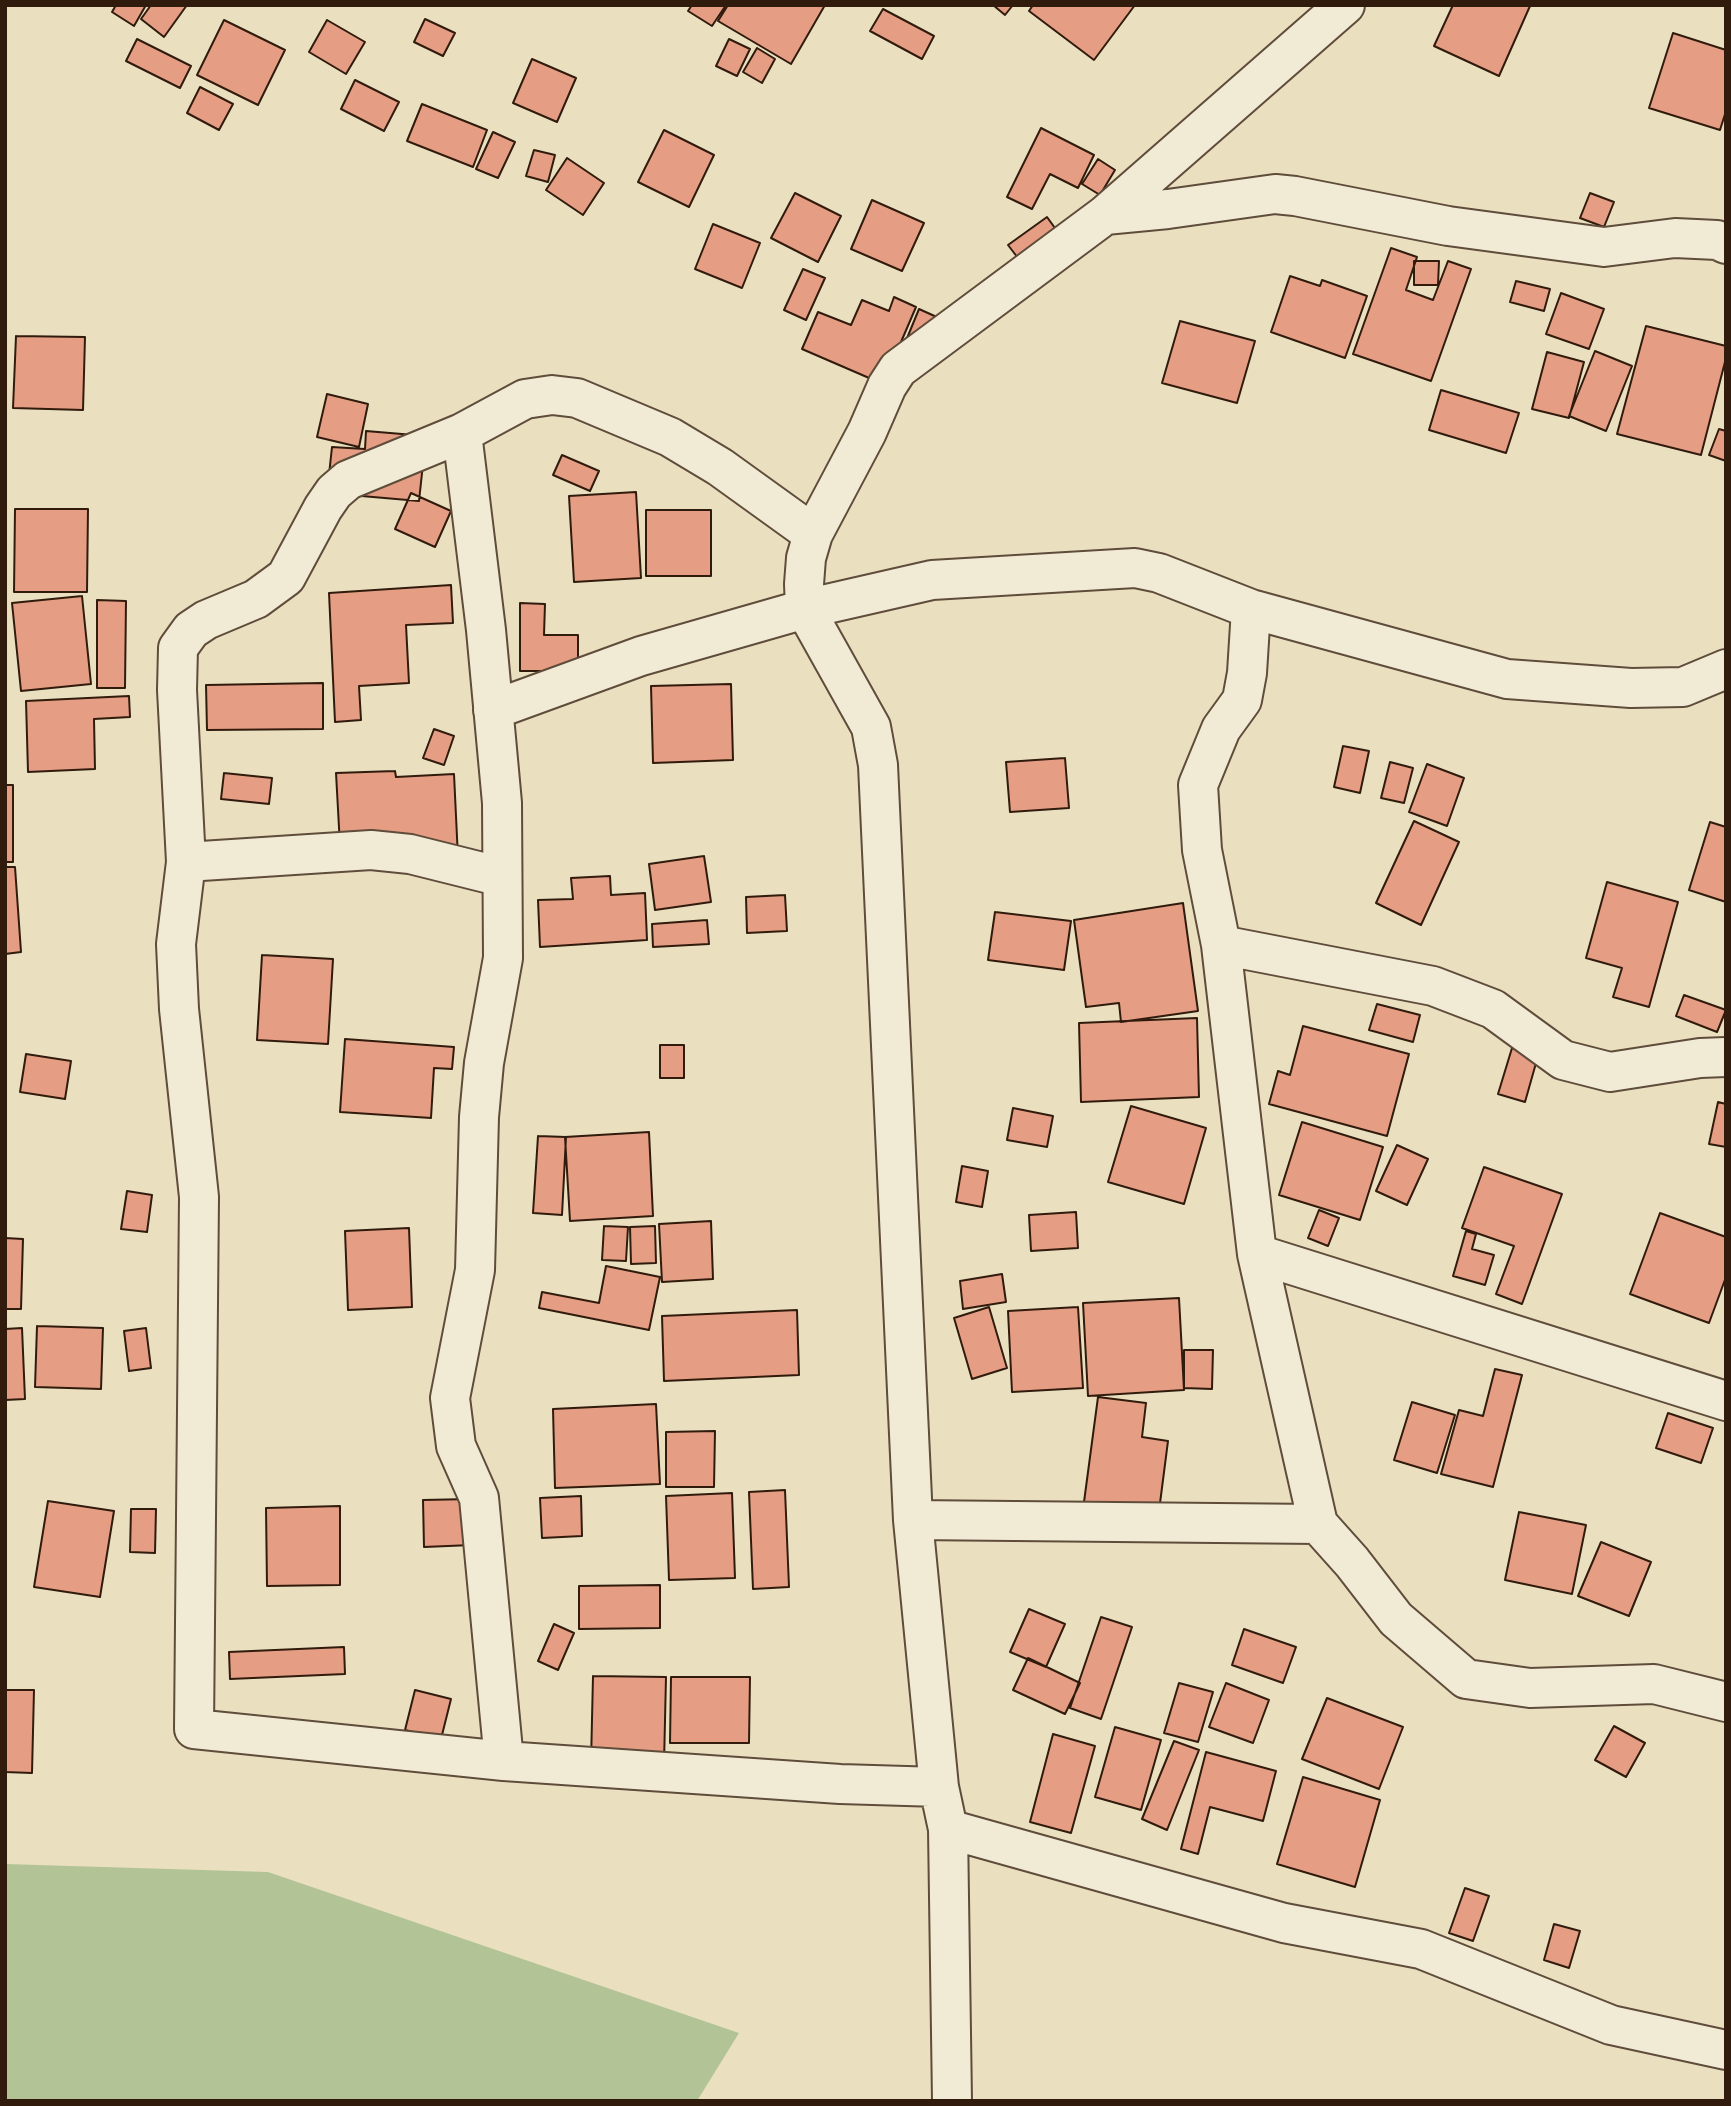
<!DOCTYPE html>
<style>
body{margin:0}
#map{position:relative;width:1731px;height:2106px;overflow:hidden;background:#eae0c0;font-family:"IM FELL Great Primer",serif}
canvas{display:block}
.frame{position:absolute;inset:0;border:7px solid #311b0d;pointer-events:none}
</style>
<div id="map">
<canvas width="1731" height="2106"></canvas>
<div class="frame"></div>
</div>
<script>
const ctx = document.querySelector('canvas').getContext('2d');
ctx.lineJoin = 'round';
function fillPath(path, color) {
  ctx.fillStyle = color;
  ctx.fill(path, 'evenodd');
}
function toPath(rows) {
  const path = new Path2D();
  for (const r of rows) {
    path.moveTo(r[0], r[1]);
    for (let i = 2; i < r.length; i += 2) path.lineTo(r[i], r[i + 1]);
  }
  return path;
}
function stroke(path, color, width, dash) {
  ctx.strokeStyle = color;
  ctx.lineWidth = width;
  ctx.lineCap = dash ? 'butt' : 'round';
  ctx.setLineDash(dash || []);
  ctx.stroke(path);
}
fillPath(toPath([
 [5,1864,268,1872,739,2033,697,2101,5,2101]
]), '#b2c396');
const building = toPath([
 [116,5,146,5,134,26,112,12,116,5],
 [151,5,187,5,164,37,141,19,151,5],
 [692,5,726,5,712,26,688,11,692,5],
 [728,5,825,5,791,64,718,21,728,5],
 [993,5,1013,5,1005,15,993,5],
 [1033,5,1135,5,1094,60,1029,11,1033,5],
 [1453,5,1530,6,1499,76,1434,46,1453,5],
 [883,9,934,36,922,59,870,31,883,9],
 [425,19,455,33,443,56,414,42,425,19],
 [224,20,285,50,258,105,197,75,224,20],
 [327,20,365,42,346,74,309,52,327,20],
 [1673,33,1726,50,1726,111,1720,130,1649,108,1673,33],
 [137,39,191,66,180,88,126,61,137,39],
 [729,39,750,49,737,76,716,66,729,39],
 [757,48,775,59,762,83,743,72,757,48],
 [532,59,576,78,557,122,513,103,532,59],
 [355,80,399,102,384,131,341,109,355,80],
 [200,87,233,104,219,130,187,113,200,87],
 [422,104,487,130,473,167,407,141,422,104],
 [1041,128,1094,155,1078,188,1050,174,1032,209,1007,197,1041,128],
 [664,130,714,155,689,207,638,182,664,130],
 [493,132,515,142,498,178,476,169,493,132],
 [534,150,555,155,548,182,526,176,534,150],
 [567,158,604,183,583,215,546,190,567,158],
 [1098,159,1115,170,1100,195,1082,184,1098,159],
 [795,193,841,216,818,262,771,238,795,193],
 [1590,193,1614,202,1604,227,1580,218,1590,193],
 [872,200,924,223,902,271,851,249,872,200],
 [1047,217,1060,235,1021,262,1008,245,1047,217],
 [713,224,760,243,742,288,695,269,713,224],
 [1391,248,1417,257,1406,290,1433,300,1448,261,1471,269,1431,381,1353,354,1391,248],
 [1414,261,1439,261,1438,285,1414,285,1414,261],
 [803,269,825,278,806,320,784,310,803,269],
 [1290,276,1320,286,1322,280,1367,296,1345,358,1271,332,1290,276],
 [1516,281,1550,289,1544,311,1510,302,1516,281],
 [1561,293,1604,309,1589,349,1546,334,1561,293],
 [894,297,916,307,883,384,802,349,818,312,851,325,862,300,889,311,894,297],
 [919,309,939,318,896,365,919,309],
 [1180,321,1255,341,1237,403,1162,383,1180,321],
 [1646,326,1726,346,1726,358,1701,455,1617,434,1646,326],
 [16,336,85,337,83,410,13,408,16,336],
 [1595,351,1632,366,1606,431,1569,416,1595,351],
 [1547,352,1584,362,1569,418,1532,409,1547,352],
 [1441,390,1519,413,1506,453,1429,430,1441,390],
 [327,394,368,404,359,447,317,437,327,394],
 [1719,429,1726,431,1726,461,1709,455,1719,429],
 [366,431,426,436,419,501,327,493,332,447,365,449,366,431],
 [562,455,599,471,590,491,553,475,562,455],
 [636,492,641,578,574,582,569,496,636,492],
 [411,493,451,511,435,547,395,529,411,493],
 [15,509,88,509,87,592,14,592,15,509],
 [646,510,711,510,711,576,646,576,646,510],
 [451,585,453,623,406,625,409,683,359,686,361,720,335,722,329,593,451,585],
 [82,596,91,684,21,691,12,603,82,596],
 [97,600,126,601,125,688,97,688,97,600],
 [520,603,545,604,544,635,578,635,578,671,520,671,520,603],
 [323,683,323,729,207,730,206,685,323,683],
 [731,684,733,760,653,763,651,686,731,684],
 [129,696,130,717,94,719,95,769,28,772,26,701,129,696],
 [434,729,454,736,444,765,423,758,434,729],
 [1343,746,1369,751,1360,793,1334,787,1343,746],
 [1065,758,1069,808,1010,812,1006,762,1065,758],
 [1390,762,1413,768,1404,803,1381,798,1390,762],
 [1427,764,1464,778,1447,826,1409,812,1427,764],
 [395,771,396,777,454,774,458,858,341,864,336,773,395,771],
 [224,773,272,778,269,804,221,799,224,773],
 [5,785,13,785,13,862,5,862,5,785],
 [1414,821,1459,842,1421,925,1376,903,1414,821],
 [1710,822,1726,827,1726,902,1689,890,1710,822],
 [704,856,711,902,655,910,649,864,704,856],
 [5,867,15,867,21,952,5,954,5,867],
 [610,876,611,895,645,893,647,940,540,947,538,900,573,899,571,878,610,876],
 [1607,882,1678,902,1649,1007,1613,997,1622,968,1586,958,1607,882],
 [785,895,787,931,747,933,746,897,785,895],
 [1183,903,1198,1011,1121,1022,1119,1003,1086,1007,1074,920,1183,903],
 [995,912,1071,921,1064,970,988,960,995,912],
 [707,920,709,944,653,947,652,924,707,920],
 [262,955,333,959,328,1044,257,1040,262,955],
 [1684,995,1726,1010,1717,1032,1676,1016,1684,995],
 [1377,1004,1420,1015,1413,1042,1369,1030,1377,1004],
 [1197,1018,1199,1097,1081,1102,1079,1023,1197,1018],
 [1303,1026,1409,1054,1387,1136,1269,1104,1278,1071,1290,1075,1303,1026],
 [345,1039,454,1047,452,1069,434,1068,431,1118,340,1112,345,1039],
 [660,1045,684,1045,684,1078,660,1078,660,1045],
 [1512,1048,1538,1056,1525,1102,1498,1094,1512,1048],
 [26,1054,71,1061,65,1099,20,1092,26,1054],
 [1718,1102,1726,1104,1726,1147,1709,1144,1718,1102],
 [1131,1106,1206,1128,1184,1204,1108,1182,1131,1106],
 [1013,1108,1053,1116,1047,1147,1007,1140,1013,1108],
 [1302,1122,1383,1147,1360,1220,1279,1195,1302,1122],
 [649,1132,653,1216,570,1221,565,1137,649,1132],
 [538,1136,566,1137,562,1215,533,1213,538,1136],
 [1397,1145,1428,1159,1407,1205,1376,1191,1397,1145],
 [962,1166,988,1171,982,1207,956,1202,962,1166],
 [1484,1167,1562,1194,1522,1304,1496,1294,1514,1246,1462,1228,1484,1167],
 [127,1191,152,1195,147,1232,121,1229,127,1191],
 [1319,1210,1339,1218,1328,1246,1308,1238,1319,1210],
 [1076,1212,1078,1248,1031,1251,1029,1215,1076,1212],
 [1660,1213,1726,1237,1726,1277,1709,1323,1630,1294,1660,1213],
 [711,1221,713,1279,662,1282,659,1224,711,1221],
 [604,1226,628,1227,626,1261,602,1260,604,1226],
 [655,1226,656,1263,631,1264,630,1227,655,1226],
 [409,1228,412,1307,348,1310,345,1231,409,1228],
 [1466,1231,1476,1234,1472,1249,1494,1255,1485,1285,1453,1276,1466,1231],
 [5,1238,23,1239,21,1309,5,1309,5,1238],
 [606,1266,660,1277,649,1330,539,1308,542,1292,599,1303,606,1266],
 [1002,1274,1006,1302,963,1309,960,1281,1002,1274],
 [1179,1298,1184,1390,1088,1396,1083,1303,1179,1298],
 [989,1307,1007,1368,972,1379,954,1318,989,1307],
 [1078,1307,1083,1388,1012,1392,1008,1311,1078,1307],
 [797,1310,799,1375,664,1381,662,1316,797,1310],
 [37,1326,103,1328,101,1389,35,1387,37,1326],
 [22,1328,25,1399,5,1400,5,1329,22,1328],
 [146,1328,151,1368,129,1371,124,1331,146,1328],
 [1184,1350,1213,1350,1212,1389,1184,1388,1184,1350],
 [1495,1369,1522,1375,1493,1487,1441,1474,1459,1410,1483,1416,1495,1369],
 [1098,1397,1146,1403,1142,1437,1168,1441,1159,1511,1084,1502,1098,1397],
 [1412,1402,1455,1415,1437,1473,1394,1460,1412,1402],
 [656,1404,660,1484,555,1488,553,1409,656,1404],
 [1668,1413,1713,1428,1701,1463,1656,1448,1668,1413],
 [715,1431,714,1487,666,1487,666,1432,715,1431],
 [785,1490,789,1587,753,1589,749,1492,785,1490],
 [732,1493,735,1578,669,1580,666,1496,732,1493],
 [581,1496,582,1536,542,1538,540,1498,581,1496],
 [471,1499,472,1545,424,1547,423,1500,471,1499],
 [48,1501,114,1511,100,1597,34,1587,48,1501],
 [340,1506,340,1585,267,1586,266,1508,340,1506],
 [131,1509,156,1509,155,1553,130,1552,131,1509],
 [1519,1512,1586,1525,1572,1594,1505,1580,1519,1512],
 [1601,1542,1651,1562,1629,1616,1578,1596,1601,1542],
 [660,1585,660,1628,579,1629,579,1586,660,1585],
 [1029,1609,1065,1624,1046,1667,1010,1652,1029,1609],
 [1101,1617,1132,1627,1101,1719,1070,1708,1101,1617],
 [554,1624,574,1633,558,1670,538,1661,554,1624],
 [1244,1629,1296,1647,1283,1683,1232,1665,1244,1629],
 [344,1647,345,1674,230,1679,229,1652,344,1647],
 [1028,1658,1080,1683,1065,1714,1013,1690,1028,1658],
 [593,1676,666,1677,664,1764,591,1763,593,1676],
 [671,1677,750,1677,749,1743,670,1743,671,1677],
 [1179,1683,1213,1692,1198,1742,1164,1733,1179,1683],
 [1226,1683,1269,1700,1253,1743,1209,1727,1226,1683],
 [5,1690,34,1690,32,1773,5,1772,5,1690],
 [415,1690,451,1699,441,1739,405,1730,415,1690],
 [1327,1698,1403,1727,1379,1789,1302,1759,1327,1698],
 [1614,1726,1645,1743,1626,1777,1595,1760,1614,1726],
 [1115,1727,1161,1740,1141,1810,1095,1797,1115,1727],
 [1053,1734,1095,1746,1071,1833,1030,1822,1053,1734],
 [1174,1741,1199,1750,1167,1830,1142,1819,1174,1741],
 [1206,1752,1276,1771,1263,1821,1210,1807,1198,1854,1181,1849,1206,1752],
 [1303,1777,1380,1800,1355,1887,1277,1864,1303,1777],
 [1465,1888,1489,1896,1473,1941,1449,1933,1465,1888],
 [1554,1924,1580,1931,1569,1968,1544,1960,1554,1924]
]);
fillPath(building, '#e59d84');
stroke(building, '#311b0d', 2);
const minor = toPath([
 [1105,215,1168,209,1275,194,1295,196,1448,226,1604,247,1675,238,1717,240,1726,244],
 [462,433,486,630,502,803,503,958,484,1063,479,1117,475,1270,450,1398,456,1446,479,1498,504,1761],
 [813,534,720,467,670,437,577,398,552,395,525,399,462,433,348,480,334,492,323,508,286,577,256,599,206,620,191,630,178,648,177,690,186,862,176,944,179,1009,199,1197,194,1729,504,1761,840,1784,939,1787],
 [1251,609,1247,673,1242,700,1221,729,1198,785,1202,850,1221,945,1257,1254,1318,1524],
 [493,710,641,656,805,609,932,580,1135,568,1159,573,1251,609,1507,679,1631,688,1683,687,1726,669],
 [186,862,371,850,410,854,502,877],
 [1221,945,1433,986,1493,1009,1563,1060,1610,1072,1700,1058,1726,1057],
 [1257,1254,1726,1401],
 [913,1520,1318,1524,1352,1562,1396,1619,1466,1679,1530,1688,1654,1684,1726,1702],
 [948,1829,1284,1923,1421,1949,1611,2025,1726,2050],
 [952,2101,948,1829,939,1787,913,1520,878,765,871,727,805,609,804,584,806,558,813,534,867,432,887,386,898,369,1105,215,1345,5]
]);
stroke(minor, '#5f4c3a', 42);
stroke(minor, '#f1ebd6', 38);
</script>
